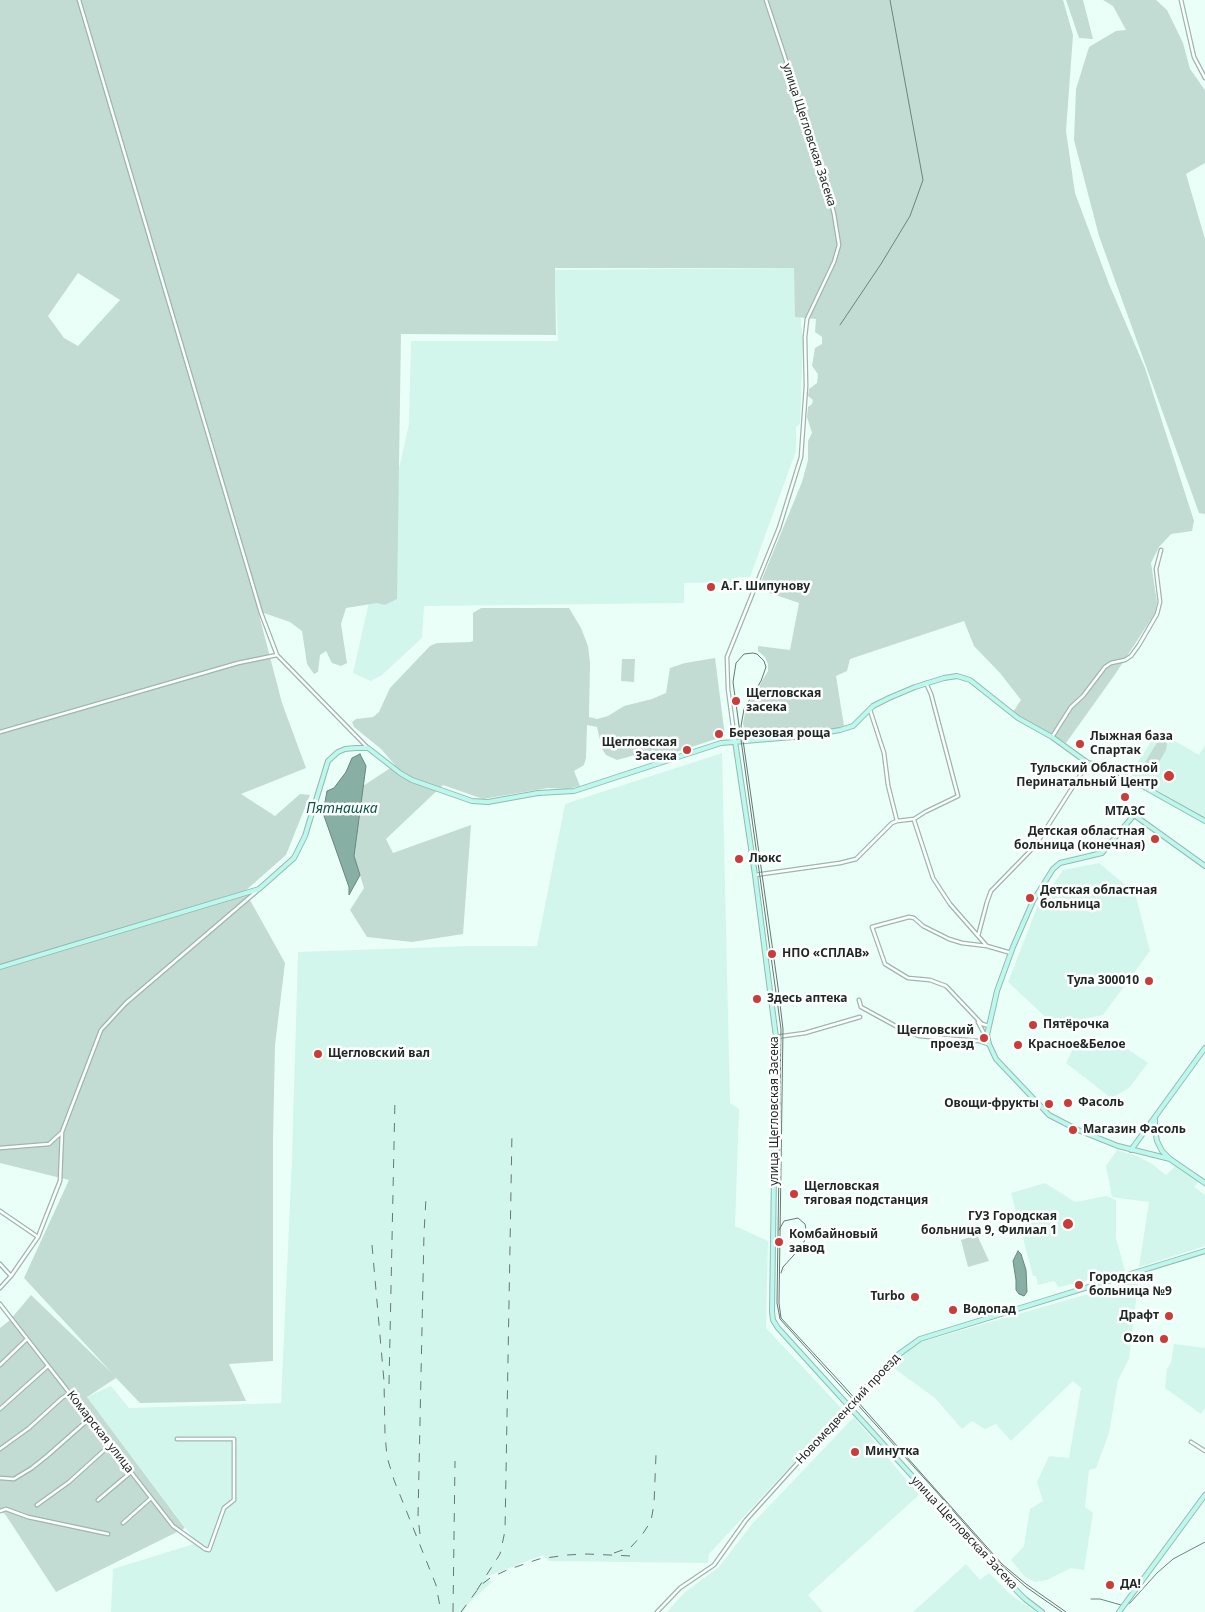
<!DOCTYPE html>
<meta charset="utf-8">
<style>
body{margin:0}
canvas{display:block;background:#e9fff8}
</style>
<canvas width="1205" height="1612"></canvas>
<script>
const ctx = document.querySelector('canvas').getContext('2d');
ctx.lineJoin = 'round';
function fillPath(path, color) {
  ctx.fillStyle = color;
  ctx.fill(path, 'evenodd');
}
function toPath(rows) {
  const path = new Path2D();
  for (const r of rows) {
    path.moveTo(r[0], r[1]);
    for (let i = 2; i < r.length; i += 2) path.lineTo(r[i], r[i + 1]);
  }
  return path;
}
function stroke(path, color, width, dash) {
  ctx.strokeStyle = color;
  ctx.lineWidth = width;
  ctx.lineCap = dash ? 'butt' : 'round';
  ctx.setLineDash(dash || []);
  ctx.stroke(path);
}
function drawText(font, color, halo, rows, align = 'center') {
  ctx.font = font + ' "Noto Sans",sans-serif';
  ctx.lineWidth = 5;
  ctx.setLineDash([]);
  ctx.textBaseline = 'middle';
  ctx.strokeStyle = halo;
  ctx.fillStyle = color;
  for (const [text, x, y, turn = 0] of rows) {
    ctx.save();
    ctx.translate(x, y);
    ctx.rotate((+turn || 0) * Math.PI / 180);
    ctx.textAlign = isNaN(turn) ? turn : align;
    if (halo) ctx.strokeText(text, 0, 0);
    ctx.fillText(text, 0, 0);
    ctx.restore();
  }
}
fillPath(toPath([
 [794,268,803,339,800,424,796,427,796,451,750,577,738,577,735,582,684,583,684,603,424,606,422,638,382,675,371,681,353,673,409,424,411,341,558,341,555,270],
 [1158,731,1199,755,1205,745,1205,819,1130,774],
 [722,753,730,1103,739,1109,735,1226,768,1241,766,1328,843,1410,709,1554,708,1563,549,1561,543,1555,486,1577,492,1582,467,1605,463,1612,111,1612,113,1569,197,1543,87,1397,111,1386,129,1408,281,1403,292,1159,298,952,472,946,537,946,565,804],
 [1099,863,1135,893,1150,951,1103,1015,1060,1024,1052,1023,1008,982,1038,905,1045,907,1048,899,1045,897,1063,870],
 [1120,1044,1148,1063,1129,1088,1111,1098,1066,1063,1073,1049],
 [1117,1150,1137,1156,1152,1164,1166,1175,1175,1166,1199,1181,1194,1187,1205,1195,1205,1246,1139,1267,1149,1202,1112,1197,1106,1166],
 [1045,1183,1075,1202,1106,1196,1116,1200,1116,1238,1125,1271,1059,1287,1054,1281,1038,1285,1036,1276,1033,1276,1011,1193],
 [1130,1282,1138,1283,1129,1359,1118,1380,1109,1433,1096,1468,1089,1470,1085,1507,1093,1513,1084,1570,1071,1568,1047,1580,1035,1582,1025,1577,1011,1560,1024,1546,1030,1509,1043,1501,1037,1482,1049,1456,1069,1458,1081,1388,1073,1381,1011,1441,996,1424,985,1429,972,1421,962,1429,935,1398,891,1366,904,1352,921,1342],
 [1174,1344,1205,1348,1205,1408,1201,1414,1165,1388,1167,1369,1171,1362],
 [854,1417,919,1495,808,1595,823,1612,667,1612,684,1593,719,1567,753,1523],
 [966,1564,980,1580,989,1573,1010,1594,1036,1612,913,1612]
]), '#d2f6eb');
fillPath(toPath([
 [0,0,1063,0,1073,35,1066,131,1075,193,1109,284,1145,368,1194,521,1192,531,1171,534,1159,547,1151,563,1157,602,1155,613,1116,673,1066,743,1013,712,1021,700,1000,673,974,646,964,621,850,659,847,671,836,676,844,726,839,728,805,734,746,740,743,723,746,708,768,671,768,664,765,657,758,651,758,646,790,650,799,603,758,589,802,482,808,460,808,441,812,433,807,417,808,407,812,404,813,400,808,396,809,389,817,383,818,374,812,366,815,348,822,344,822,337,815,332,816,319,795,317,794,268,555,268,556,335,401,334,397,599,385,605,377,603,346,608,341,624,347,663,341,666,332,663,326,651,320,655,318,672,314,674,307,664,302,631,290,622,258,611,282,703,306,768,241,794,275,816,300,794,310,795,286,855,245,891,285,963,275,1045,273,1139,273,1361,229,1364,246,1401,140,1403,116,1378,87,1397,185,1528,56,1592,5,1514,0,1512,0,1328,10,1320,31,1295,112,1373,24,1278,69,1180,0,1163],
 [78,273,120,300,78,346,64,338,48,316],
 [1066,0,1083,0,1093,39,1079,38],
 [1103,0,1156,0,1167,10,1183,43,1190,69,1205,90,1205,163,1186,174,1205,239,1205,514,1199,513,1099,236,1074,140,1076,89,1089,47,1116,31,1126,30,1113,6],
 [481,608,569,608,581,628,588,646,590,663,589,717,597,719,608,716,624,706,652,699,666,693,670,668,685,663,715,658,725,736,661,757,653,750,617,760,606,755,602,749,597,727,587,725,586,758,584,765,574,771,580,786,567,789,548,788,483,799,443,785,386,839,393,853,471,825,463,934,412,942,367,937,350,910,364,888,354,856,363,786,395,765,381,749,354,727,352,722,356,719,373,717,379,712,390,688,430,646,437,643,470,642,473,641,473,613],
 [622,659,635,659,634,682,621,681],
 [1163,740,1167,744,1166,750,1155,769,1148,771,1144,767,1145,762,1158,741],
 [977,1235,989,1261,968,1267,961,1240]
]), '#c2dcd4');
const water = toPath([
 [360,754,366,766,354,856,360,875,349,895,349,887,323,813,327,791,334,788,346,772,352,758,360,754],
 [1018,1251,1021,1254,1026,1270,1027,1292,1024,1296,1019,1294,1016,1290,1016,1280,1013,1261,1018,1251]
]);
fillPath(water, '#87afa4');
stroke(water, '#68867e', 1);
stroke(toPath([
 [840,325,881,264,910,216,923,180,890,0],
 [1091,1599,1100,1599,1121,1605],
 [1125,1605,1130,1603,1157,1573,1173,1559,1205,1542]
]), '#68867e', 1);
const street = toPath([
 [79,0,261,613,277,655],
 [1181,0,1194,57,1205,78],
 [870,710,884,753,888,785,897,821],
 [0,732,238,663,277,655,367,747],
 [1052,737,1071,707,1083,696,1105,667,1111,663,1125,660,1131,656,1139,645,1157,614,1160,602,1156,569,1161,550],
 [735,741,728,689,727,657,779,528,801,457,806,386,805,337,807,319,834,262,839,245,834,214,822,169,766,0],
 [914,820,933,878,950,904,986,945],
 [755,875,840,863,856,859,892,823,897,821,914,819,925,812,958,796,931,694,926,683],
 [978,936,987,902,991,891,1035,846,1088,763],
 [859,1000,861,1007,903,1030,919,1036,979,1041,988,1044],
 [978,1022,987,1039],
 [989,1026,982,1024,946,986,930,980,908,978,885,964,872,927,909,917,914,918,923,926,949,939,962,943,987,946,1011,953],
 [776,1037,805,1033,860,1017],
 [0,1148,49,1144,61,1133],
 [0,1211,38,1237],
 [0,1264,11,1276],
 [0,1288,11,1276,38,1237,60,1181,62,1132,101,1030,126,1003,257,891],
 [0,1304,173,1526,205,1549,209,1550,224,1508,234,1500,234,1439,177,1439],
 [0,1365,27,1339],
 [0,1409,48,1366],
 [1191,1442,1205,1451],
 [0,1449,29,1428,62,1398,70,1393],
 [0,1478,14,1479,32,1468,47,1456,89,1419],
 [98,1500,131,1472],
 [37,1505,69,1482,110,1445],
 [0,1511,6,1509,28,1517,108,1534],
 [123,1523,151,1498],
 [657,1612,680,1588,714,1565,746,1520,849,1406]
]);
const secondary = toPath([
 [735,741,755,875,776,1037,772,1312,773,1320,778,1328,1012,1586,1025,1599,1042,1612],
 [1205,866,1134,815,1102,853,1060,863,1053,869,1033,901,1013,947,997,991,987,1035,989,1044,996,1059,1049,1115,1078,1130,1118,1146,1170,1159,1205,1183],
 [0,967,259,889,294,858,305,836,328,761,338,752,345,749,356,748,368,748,400,773,412,780,472,801,488,802,538,793,574,791,721,743,805,736,840,730,853,726,873,706,889,698,915,687,944,678,957,676,970,680,1018,718,1052,737,1088,763,1107,767,1121,774,1205,821],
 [1155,1119,1155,1130,1157,1141,1162,1151,1170,1159],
 [1131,1150,1205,1048],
 [849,1406,892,1359,920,1339,1205,1251],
 [1119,1612,1205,1495]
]);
stroke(street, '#9db7af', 5);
stroke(secondary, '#9db7af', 6);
stroke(street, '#fff', 2.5);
stroke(secondary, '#b9f9ee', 4);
stroke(toPath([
 [779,1230,784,1221,798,1218,805,1224,807,1235,802,1246,783,1267,781,1273],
 [1062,1612,1026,1587,1001,1565,934,1489,780,1319,777,1303,781,1029,733,682,736,663,744,654,753,653,757,654,764,661,766,667,761,681,744,709,741,726,778,987,783,1029,779,1303,781,1318,841,1383,1002,1564,1026,1584,1066,1612]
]), '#697773', 1);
stroke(toPath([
 [372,1245,384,1381,385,1434,387,1457,394,1480,436,1585,441,1612],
 [389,1384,395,1097],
 [420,1534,418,1517,424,1233,426,1198],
 [614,1553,631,1547,642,1535,651,1521,654,1504,656,1455],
 [477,1590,500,1554,505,1531,512,1132],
 [453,1612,455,1461],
 [461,1612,481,1585,490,1578,507,1570,539,1559,567,1555,587,1554,631,1556]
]), '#697773', 1, [9, 9]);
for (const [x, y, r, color] of [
 [711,587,5,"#ca3c39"],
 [736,701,5,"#ca3c39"],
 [719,734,5,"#ca3c39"],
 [1080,744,5,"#ca3c39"],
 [687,750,5,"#ca3c39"],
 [1169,776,6,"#ca3c39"],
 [1125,797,5,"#ca3c39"],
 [1155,839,5,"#ca3c39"],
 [739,859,5,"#ca3c39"],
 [1030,898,5,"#ca3c39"],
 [772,954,5,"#ca3c39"],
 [1149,981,5,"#ca3c39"],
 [757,999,5,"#ca3c39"],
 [1033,1025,5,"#ca3c39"],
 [984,1038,5,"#ca3c39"],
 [1018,1045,5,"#ca3c39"],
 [318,1054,5,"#ca3c39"],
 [1068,1103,5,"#ca3c39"],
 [1049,1104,5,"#ca3c39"],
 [1073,1130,5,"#ca3c39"],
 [794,1194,5,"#ca3c39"],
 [1068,1224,6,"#ca3c39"],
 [779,1242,5,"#ca3c39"],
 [1079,1285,5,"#ca3c39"],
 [915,1297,5,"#ca3c39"],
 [953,1310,5,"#ca3c39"],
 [1169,1316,5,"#ca3c39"],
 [1164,1339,5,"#ca3c39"],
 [855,1452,5,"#ca3c39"],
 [1110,1585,5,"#ca3c39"]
]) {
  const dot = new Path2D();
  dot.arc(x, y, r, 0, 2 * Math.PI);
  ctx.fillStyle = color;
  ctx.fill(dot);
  stroke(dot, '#fff', 2);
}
drawText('12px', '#1e2825', '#fff', [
 ["улица Щегловская Засека",809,135,72],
 ["улица Щегловская Засека",775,1111,-90],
 ["Новомедвенский проезд",848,1409,-47],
 ["Комарская улица",100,1432,52],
 ["улица Щегловская Засека",964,1533,47]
]);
drawText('bold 12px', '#1e2825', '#fff', [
 ["А.Г. Шипунову",721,587],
 ["Щегловская",746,694],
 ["засека",746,708],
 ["Березовая роща",729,734],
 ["Лыжная база",1090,737],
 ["Спартак",1090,751],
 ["Щегловская",677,743,"right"],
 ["Засека",677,757,"right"],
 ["Тульский Областной",1158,769,"right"],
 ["Перинатальный Центр",1158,783,"right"],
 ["МТАЗС",1125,812,"center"],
 ["Детская областная",1145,832,"right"],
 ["больница (конечная)",1145,846,"right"],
 ["Люкс",749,859],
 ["Детская областная",1040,891],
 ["больница",1040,905],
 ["НПО «СПЛАВ»",782,954],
 ["Тула 300010",1139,981,"right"],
 ["Здесь аптека",767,999],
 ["Пятёрочка",1043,1025],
 ["Щегловский",974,1031,"right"],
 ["проезд",974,1045,"right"],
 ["Красное&Белое",1028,1045],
 ["Щегловский вал",328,1054],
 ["Фасоль",1078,1103],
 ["Овощи-фрукты",1039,1104,"right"],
 ["Магазин Фасоль",1083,1130],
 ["Щегловская",804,1187],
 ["тяговая подстанция",804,1201],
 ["ГУЗ Городская",1057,1217,"right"],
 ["больница 9, Филиал 1",1057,1231,"right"],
 ["Комбайновый",789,1235],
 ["завод",789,1249],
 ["Городская",1089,1278],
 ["больница №9",1089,1292],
 ["Turbo",905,1297,"right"],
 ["Водопад",963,1310],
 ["Драфт",1159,1316,"right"],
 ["Ozon",1154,1339,"right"],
 ["Минутка",865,1452],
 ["ДА!",1120,1585]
], 'left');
drawText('italic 14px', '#075a4b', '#fff', [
 ["Пятнашка",342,809]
]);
</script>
